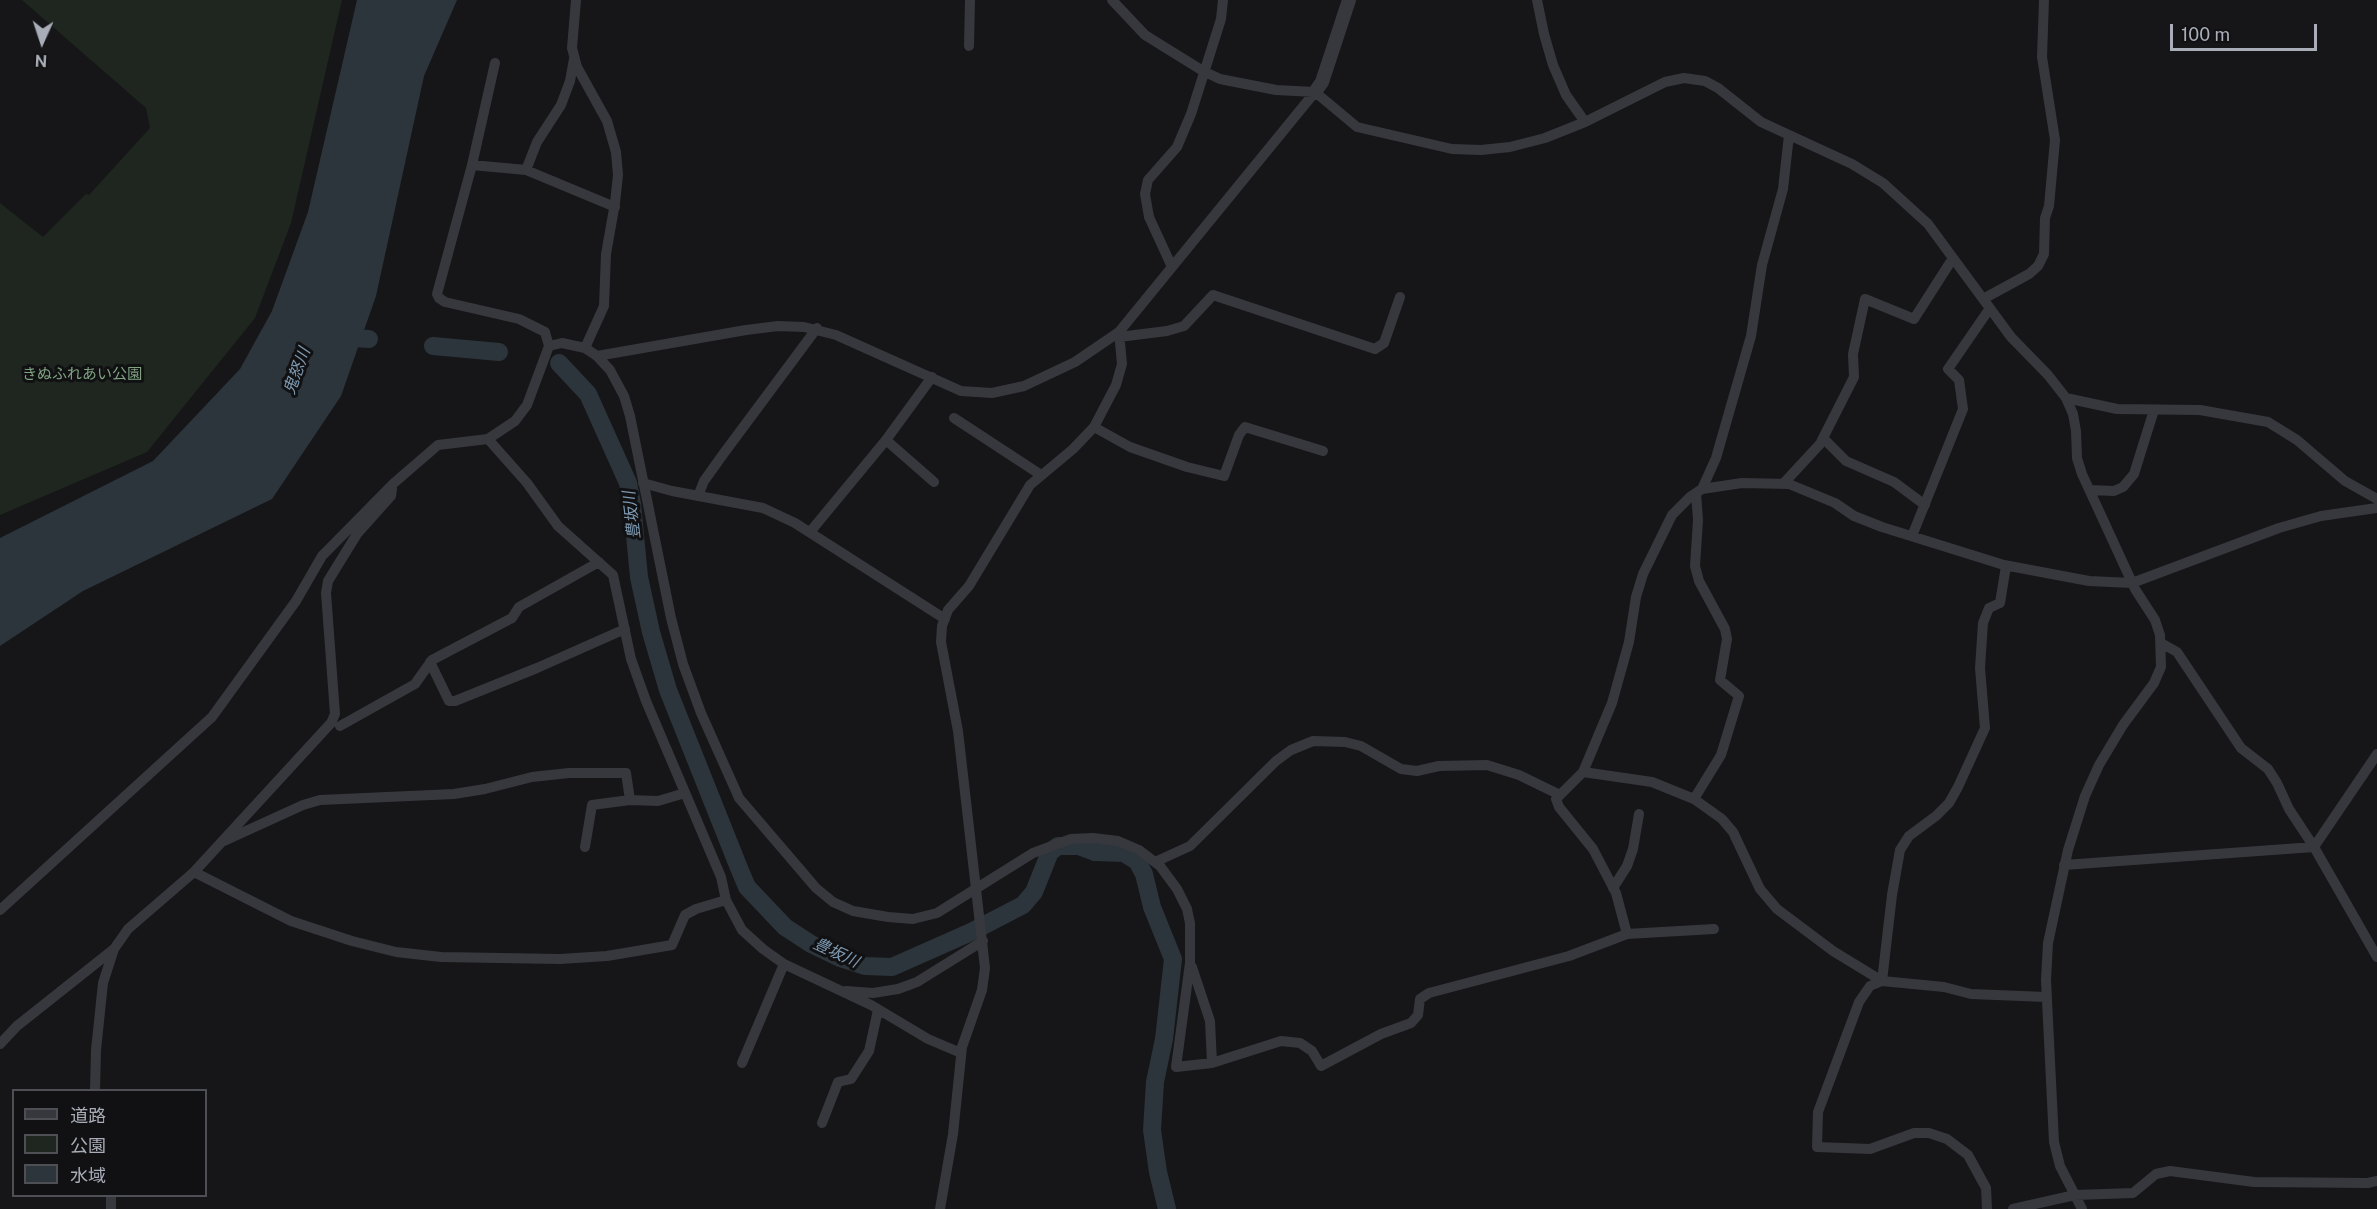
<!DOCTYPE html>
<meta charset="utf-8">
<style>
body{margin:0}
#map{position:relative;width:2377px;height:1209px;overflow:hidden;background:#161618;font-family:"Public Sans","Noto Sans JP",sans-serif}
canvas{display:block}
.legend{position:absolute;left:12px;top:1089px;width:195px;height:108px;box-sizing:border-box;background:#111113;border:2px solid #4d4f55;margin:0;padding:8px 10px;list-style:none;font-size:18px;color:#a8adb8}
.legend li{display:flex;align-items:center;gap:12px;height:30px}
.legend b{width:30px;border:2px solid #4d4f55}
.north{position:absolute;left:12px;top:12px;width:60px;height:60px;-webkit-text-stroke:4px #111113;paint-order:stroke;rotate:183deg;font-size:16px;font-weight:700;line-height:24px;text-align:center;color:#a8adb8}
.north::after{content:'';display:block;margin:auto;width:21px;height:27px;background:#a8adb8;clip-path:polygon(50% 0,100% 100%,50% 72%,0 100%)}
.scale{position:absolute;left:2170px;top:24px;width:147px;height:27px;box-sizing:border-box;border:3px solid #a8adb8;border-top:0;padding-left:8px;font-size:18px;line-height:21px;white-space:nowrap;color:#a8adb8;-webkit-text-stroke:4px #111113;paint-order:stroke}
</style>
<div id="map">
<canvas width="2377" height="1209"></canvas>
<ul class="legend">
<li><b style="height:8px;background:#37383d"></b>道路</li>
<li><b style="height:16px;background:#1e261f"></b>公園</li>
<li><b style="height:16px;background:#2c353c"></b>水域</li>
</ul>
<div class="north">N</div>
<div class="scale">100 m</div>
</div>
<script>
const ctx = document.querySelector('canvas').getContext('2d');
ctx.lineJoin = 'round';
function fillPath(path, color) {
  ctx.fillStyle = color;
  ctx.fill(path, 'evenodd');
}
function toPath(rows) {
  const path = new Path2D();
  for (const r of rows) {
    path.moveTo(r[0], r[1]);
    for (let i = 2; i < r.length; i += 2) path.lineTo(r[i], r[i + 1]);
  }
  return path;
}
function stroke(path, color, width, dash) {
  ctx.strokeStyle = color;
  ctx.lineWidth = width;
  ctx.lineCap = dash ? 'butt' : 'round';
  ctx.setLineDash(dash || []);
  ctx.stroke(path);
}
function drawText(font, color, halo, rows, align = 'center') {
  ctx.font = font + ' "Public Sans","Noto Sans JP",sans-serif';
  ctx.lineWidth = 6;
  ctx.setLineDash([]);
  ctx.textBaseline = 'middle';
  ctx.strokeStyle = halo;
  ctx.fillStyle = color;
  for (const [text, x, y, turn = 0] of rows) {
    ctx.save();
    ctx.translate(x, y);
    ctx.rotate((+turn || 0) * Math.PI / 180);
    ctx.textAlign = isNaN(turn) ? turn : align;
    if (halo) ctx.strokeText(text, 0, 0);
    ctx.fillText(text, 0, 0);
    ctx.restore();
  }
}
fillPath(toPath([
 [22,0,342,0,291,223,255,318,147,452,0,515,0,203,43,237,86,194,89,195,150,128,146,108]
]), '#1e261f');
fillPath(toPath([
 [357,0,457,0,424,76,376,296,341,396,272,499,83,591,0,646,0,538,153,461,240,369,272,311,308,212]
]), '#2c353c');
stroke(toPath([
 [338,337,369,339],
 [433,346,499,352],
 [559,363,588,394,628,483,632,504,639,577,651,632,668,690,739,868,747,887,785,927,811,944,840,958,865,966,892,967,971,932,1023,905,1034,892,1050,852,1058,846,1079,846,1095,852,1124,853,1137,861,1144,874,1152,907,1173,959,1164,1039,1155,1082,1152,1130,1158,1172,1167,1209]
]), '#2c353c', 18);
stroke(toPath([
 [576,0,572,48,577,67,607,121,616,152,618,175,615,203,606,254,604,306,585,348],
 [1112,0,1145,35,1203,71,1220,79,1276,90,1315,92,1357,127,1452,149,1481,150,1510,147,1545,138,1585,122,1665,82,1684,78,1705,81,1718,88,1761,122,1852,164,1883,183,1928,224,2011,337,2048,375,2066,398,2073,414,2076,431,2077,458,2082,474,2135,589,2155,620,2160,635,2161,667,2154,683,2123,725,2099,765,2085,796,2068,850,2048,943,2046,980,2054,1142,2060,1166,2082,1209],
 [1537,0,1544,34,1553,65,1566,95,1585,122],
 [969,46,970,0],
 [495,63,472,165,437,294,439,298,445,302,519,319,545,332,549,346],
 [472,165,526,170,615,207],
 [526,170,537,142,561,105,570,81,574,59],
 [1172,267,1149,217,1145,194,1148,180,1177,147,1191,114,1221,19,1223,0],
 [1983,299,2029,274,2038,266,2044,254,2045,218,2049,206,2055,140,2042,57,2044,0],
 [1119,337,1167,331,1184,326,1213,295,1375,349,1384,343,1400,297],
 [597,356,610,370,624,396,630,416,671,618,683,664,701,713,739,798,816,888,833,902,853,911,888,917,913,919,937,913,1033,853,1071,839,1093,838,1118,841,1139,850,1160,866,1177,889,1187,909,1190,923,1190,963,1176,1067,1212,1063,1281,1041,1300,1043,1312,1051,1321,1066,1381,1034,1411,1023,1418,1015,1420,999,1429,993,1569,956,1627,934,1714,929],
 [932,377,886,440,934,482],
 [2066,398,2117,409,2200,410,2268,422,2297,440,2345,481,2377,499],
 [954,418,1041,475],
 [1094,427,1130,447,1187,467,1224,476,1239,435,1245,427,1323,451],
 [1823,438,1846,461,1894,482,1925,505],
 [488,439,527,483,558,526,613,575,631,659,646,701,721,877,726,900,742,930,763,949,784,964,871,1005,928,1039,961,1053],
 [643,483,672,491,763,508,795,523,945,619],
 [1783,484,1820,444,1854,377,1853,354,1865,299,1914,319,1953,258],
 [1702,489,1716,458,1751,336,1762,265,1783,189,1789,135],
 [2090,490,2114,491,2123,487,2134,474,2154,410],
 [698,496,704,481,724,453,817,328],
 [810,532,886,440],
 [1912,536,1963,409,1959,380,1948,369,1990,308],
 [2161,643,2177,652,2241,748,2268,769,2277,783,2289,809,2314,847,2377,957],
 [430,662,449,701,455,701,537,668,625,629],
 [340,726,415,684,432,660,512,618,519,607,599,562],
 [1583,772,1612,703,1629,642,1636,597,1643,574,1672,515,1690,497,1702,489,1742,483,1789,484,1835,503,1854,516,1882,527,2004,565,2089,581,2132,583,2279,528,2321,516,2377,508],
 [1694,799,1722,819,1733,832,1760,889,1777,909,1833,951,1882,981,1892,895,1900,850,1909,836,1936,816,1949,803,1958,787,1985,728,1980,668,1983,623,1989,608,2000,603,2006,566],
 [224,841,303,805,320,800,454,794,485,789,532,777,569,773,626,773,630,800],
 [585,847,592,805,630,800,658,801,685,793],
 [1155,862,1190,846,1276,761,1291,750,1313,741,1345,742,1361,746,1401,769,1417,771,1439,766,1487,765,1519,775,1560,795],
 [2064,865,2314,847,2377,754],
 [194,872,291,921,352,941,396,952,441,957,560,959,607,956,672,945,685,915,696,909,726,900],
 [1613,888,1627,866,1633,849,1639,814],
 [0,910,212,717,296,601,322,556,394,483,438,445,488,439,515,421,527,405,549,346,562,343,585,348,597,356,746,330,778,326,804,327,836,335,961,391,992,393,1024,386,1075,362,1119,332,1315,92],
 [1627,934,1616,893,1593,849,1559,807,1556,799,1583,772,1652,782,1694,799,1721,755,1739,696,1720,680,1727,639,1725,629,1699,581,1695,566,1698,520,1696,493],
 [1192,967,1210,1021,1212,1063],
 [846,991,873,993,898,989,917,982,983,941],
 [0,1044,17,1026,114,949],
 [742,1063,784,964],
 [95,1090,96,1050,103,983,114,949,128,929,194,872,331,723,335,714,326,593,328,581,357,534,391,496,392,489],
 [822,1123,838,1082,851,1079,869,1051,878,1010],
 [111,1209,111,1196],
 [940,1209,953,1134,962,1047,982,990,985,968,958,731,941,642,942,626,948,610,969,586,1030,485,1073,449,1094,427,1116,385,1122,364,1119,332],
 [1987,1209,1986,1188,1968,1155,1947,1139,1929,1133,1914,1133,1870,1149,1817,1147,1818,1112,1859,1002,1870,986,1882,981,1944,987,1971,994,2046,997],
 [2013,1209,2075,1195,2133,1193,2156,1174,2170,1171,2254,1182,2368,1183,2377,1181]
]), '#37383d', 10);
stroke(toPath([
 [1315,92,1322,82,1349,0]
]), '#37383d', 14);
drawText('15px', '#7fa381', '#111113', [
 ["きぬふれあい公園",82,374]
]);
drawText('italic 16px', '#7f9bb3', '#111113', [
 ["鬼怒川",297,371,-70],
 ["豊坂川",632,515,-97],
 ["豊坂川",836,953,25]
]);
</script>
